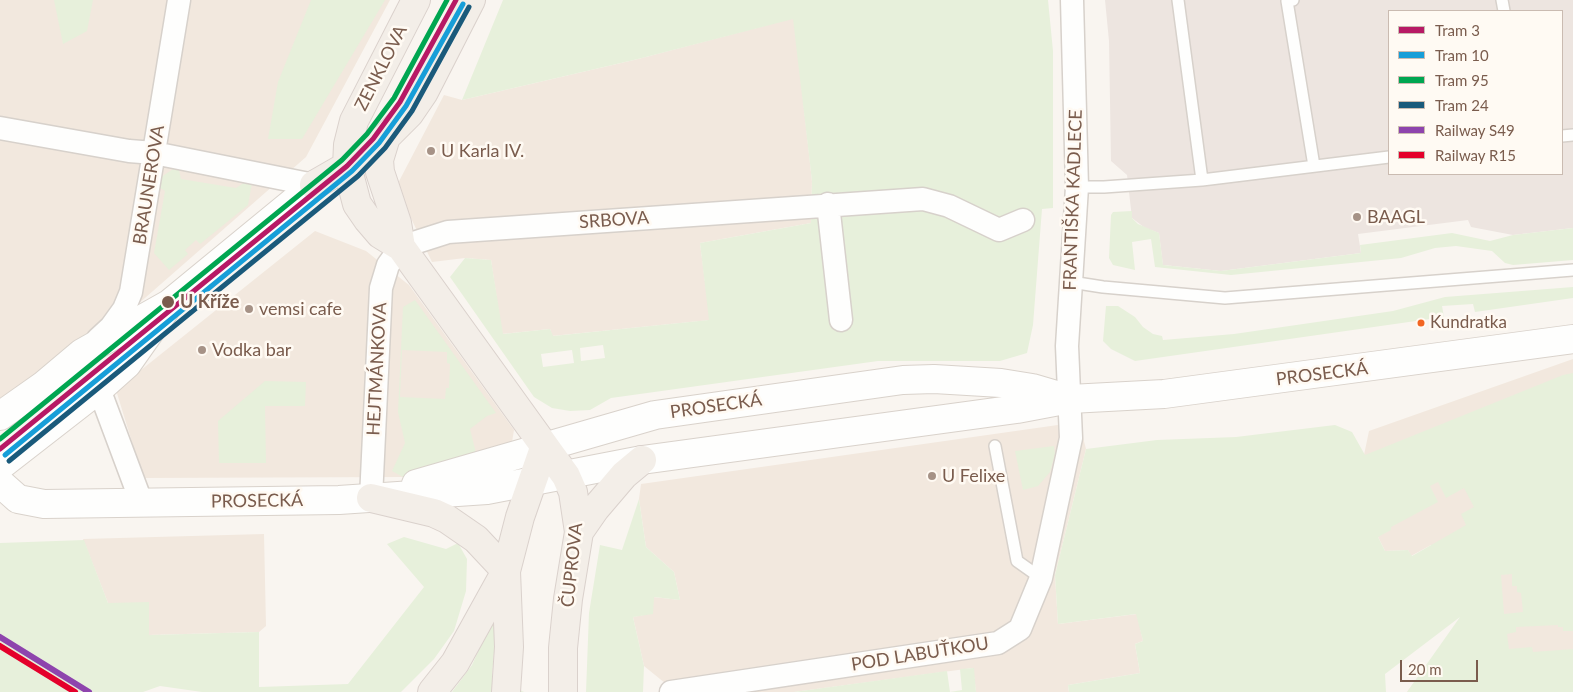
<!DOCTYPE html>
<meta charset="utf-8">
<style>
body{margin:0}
#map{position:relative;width:1573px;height:692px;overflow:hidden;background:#f9f5f0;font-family:Lato,sans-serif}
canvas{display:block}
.legend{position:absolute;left:1388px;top:10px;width:175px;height:165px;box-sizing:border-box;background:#fffaf3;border:1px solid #cabbb1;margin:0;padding:6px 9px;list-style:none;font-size:15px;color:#7a5c4d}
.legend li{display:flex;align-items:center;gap:10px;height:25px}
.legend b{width:25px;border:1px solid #cabbb1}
.scale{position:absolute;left:1400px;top:660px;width:78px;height:22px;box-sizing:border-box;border:2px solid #7a5c4d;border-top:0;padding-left:6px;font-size:15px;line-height:18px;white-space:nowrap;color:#7a5c4d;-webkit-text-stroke:4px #fffaf3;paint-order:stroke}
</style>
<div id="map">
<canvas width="1573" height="692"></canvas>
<ul class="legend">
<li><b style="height:6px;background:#b71965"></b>Tram 3</li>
<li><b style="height:6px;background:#179ed8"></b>Tram 10</li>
<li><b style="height:6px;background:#00a651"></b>Tram 95</li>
<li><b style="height:6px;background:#1a5a7b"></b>Tram 24</li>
<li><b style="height:6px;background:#8e44ad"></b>Railway S49</li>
<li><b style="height:6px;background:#e4002b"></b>Railway R15</li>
</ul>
<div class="scale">20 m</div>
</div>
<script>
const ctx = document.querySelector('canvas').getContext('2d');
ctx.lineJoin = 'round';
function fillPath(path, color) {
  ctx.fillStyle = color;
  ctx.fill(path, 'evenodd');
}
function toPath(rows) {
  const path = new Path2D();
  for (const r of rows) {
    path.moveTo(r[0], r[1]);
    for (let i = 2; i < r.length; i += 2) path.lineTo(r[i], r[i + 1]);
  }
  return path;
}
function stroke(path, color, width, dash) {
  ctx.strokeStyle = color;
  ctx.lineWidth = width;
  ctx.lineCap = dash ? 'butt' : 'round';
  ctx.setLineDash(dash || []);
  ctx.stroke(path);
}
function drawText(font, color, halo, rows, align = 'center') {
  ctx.font = font + ' Lato,sans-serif';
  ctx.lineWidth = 5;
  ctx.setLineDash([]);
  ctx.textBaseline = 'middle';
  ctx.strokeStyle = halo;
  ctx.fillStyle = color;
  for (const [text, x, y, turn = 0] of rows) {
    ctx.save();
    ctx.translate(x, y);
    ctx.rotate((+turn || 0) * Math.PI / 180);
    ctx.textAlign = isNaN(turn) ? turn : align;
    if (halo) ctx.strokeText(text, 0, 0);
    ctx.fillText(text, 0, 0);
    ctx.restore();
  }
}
fillPath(toPath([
 [0,0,390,0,306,157,129,312,0,402],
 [794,18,812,181,811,223,700,243,710,320,552,336,550,329,502,334,491,260,465,258,432,262,396,187,444,95,462,100,638,59],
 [315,231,366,251,409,285,514,430,511,448,403,477,143,478,116,390],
 [1573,359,1573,692,1407,692,1462,616,1431,545,1411,556,1408,550,1385,551,1378,537,1364,455,1369,431],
 [1079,422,1086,449,1055,575,1058,624,1137,614,1143,641,1135,644,1140,673,1068,685,1069,692,976,692,973,668,794,692,676,692,644,666,633,617,653,613,653,597,680,600,674,572,646,547,639,499,641,484],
 [264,534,266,626,259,632,149,635,108,603,83,539]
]), '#f2e8de');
fillPath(toPath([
 [1105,0,1573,0,1573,228,1513,235,1471,227,1468,220,1358,234,1361,253,1221,271,1163,265,1159,233,1145,228,1132,218,1127,175,1111,161,1109,41],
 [1389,11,1562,11,1562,174,1389,174]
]), '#ede5e0');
fillPath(toPath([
 [54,0,93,0,87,31,63,44],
 [311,0,385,0,302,139,268,139,278,82],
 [503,0,1048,0,1053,51,1053,208,1042,209,1033,325,1027,353,1000,361,878,361,611,398,590,410,570,411,552,408,534,397,450,277,465,258,491,260,503,334,550,329,553,336,709,320,700,243,811,223,812,181,793,19,638,59,462,100],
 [603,345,605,358,581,361,580,348],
 [572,350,574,363,543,367,541,354],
 [173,169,179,170,181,179,236,188,245,182,252,183,248,205,200,244,196,240,185,250,188,254,169,270,154,253,165,191,157,186,160,178],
 [1132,211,1132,218,1138,224,1159,233,1163,265,1221,271,1361,253,1360,245,1452,233,1490,241,1513,235,1573,228,1573,260,1513,265,1505,263,1492,251,1456,246,1435,248,1401,258,1231,275,1155,267,1151,239,1132,242,1135,270,1113,265,1109,258,1111,215,1113,212],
 [1573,287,1573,298,1475,312,1473,304,1442,306,1444,317,1135,361,1111,349,1103,341,1106,306,1118,306,1135,317,1143,327,1153,334,1162,336,1163,340,1234,334,1393,311,1445,297],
 [415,300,496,413,487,416,470,429,477,457,403,477,392,471,405,443,398,412,403,307],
 [402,350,447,352,447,363,450,364,449,388,446,388,445,399,400,397],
 [1573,373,1573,631,1563,631,1563,627,1558,627,1558,625,1516,627,1516,632,1507,634,1509,649,1532,647,1533,652,1573,649,1573,692,1407,692,1460,617,1385,674,1386,692,1069,692,1068,685,1140,673,1135,644,1143,641,1136,614,1058,624,1055,575,1086,449,1157,440,1236,437,1335,425,1352,432,1365,455,1563,375],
 [1438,482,1446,498,1464,488,1474,507,1461,514,1466,525,1412,556,1408,550,1385,551,1378,537,1391,530,1391,527,1438,502,1430,486],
 [1512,574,1512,586,1517,586,1517,592,1521,593,1523,612,1504,614,1501,575],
 [265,381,306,382,305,406,265,406,266,463,219,463,218,421],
 [1054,446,1055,454,1050,472,1038,486,1023,490,1015,451],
 [639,499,646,547,674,572,680,600,654,597,653,614,633,617,644,666,643,692,586,692,589,613,600,545,622,550],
 [404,537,446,549,458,543,467,559,466,591,454,631,434,659,401,692,202,692,160,686,143,692,0,692,0,543,84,540,108,603,149,602,149,635,259,632,259,687,348,684,424,587,387,544],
 [494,616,497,616,492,676,524,692,452,692,472,665],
 [974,668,976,692,794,692,947,671,950,692,962,690,960,669]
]), '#e7f0db');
const service = toPath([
 [1178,0,1202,180],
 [1293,0,1287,1,1314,166],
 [1502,0,1504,11],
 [1562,136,1573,135],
 [1077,187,1104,187,1202,180,1389,157],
 [1071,282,1103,287,1225,298,1573,270],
 [995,446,1017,561,1041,578]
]);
const minor = toPath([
 [0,128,129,151,154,153,314,185],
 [828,204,841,320],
 [98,339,111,327,124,309,131,292,179,0],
 [99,389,142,504],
 [371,498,381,288,388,265,401,247,448,232,923,199,949,206,999,230,1023,220],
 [671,692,998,643,1020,629,1041,578,1071,438,1067,346,1077,187,1072,0]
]);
const secondary = toPath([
 [0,416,44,385,82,353,169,304,314,185],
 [0,466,99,389,127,364,165,310],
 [0,483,18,499,44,504,339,500,487,490,642,460,1017,409,1070,399,1164,394,1573,339],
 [416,484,655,415,903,380,934,379,1001,383,1032,388,1066,398]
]);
const primary = toPath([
 [416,0,354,121,348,145,347,166,357,204,368,220,380,234,401,247,566,476,573,492,579,532,568,599,563,648,563,692],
 [386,137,379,160,380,172,397,223,401,247],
 [314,185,347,166,386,137,409,114,424,92,471,0],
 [371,498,434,513,447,519,476,539,506,571],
 [579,532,595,509,624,475,642,460],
 [432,692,455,663,506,571],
 [506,692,509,647,506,571,520,517,544,448]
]);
stroke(service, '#d7d1cb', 14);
stroke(minor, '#d7d1cb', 25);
stroke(secondary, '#d9d2cb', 30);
stroke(primary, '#dad1cc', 30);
stroke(service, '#fefefd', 11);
stroke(minor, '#fefefd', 22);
stroke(secondary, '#fefefd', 28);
stroke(primary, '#f3eee8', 28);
stroke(toPath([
 [0,637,89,692]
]), '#8e44ad', 6);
stroke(toPath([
 [0,646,75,692]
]), '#e4002b', 6);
stroke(toPath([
 [0,449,347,166,373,139,400,102,456,0]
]), '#b71965', 5);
stroke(toPath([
 [5,455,352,171,379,143,406,106,463,4]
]), '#179ed8', 5);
stroke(toPath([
 [0,439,342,160,367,134,394,98,447,0]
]), '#00a651', 5);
stroke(toPath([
 [9,461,358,176,385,148,412,111,469,7]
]), '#1a5a7b', 5);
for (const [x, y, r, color] of [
 [431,151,5,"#a69286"],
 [1357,217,5,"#a69286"],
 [168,302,7,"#7a5c4d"],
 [249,309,5,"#a69286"],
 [1421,323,4.5,"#f26522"],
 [202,350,5,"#a69286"],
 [932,476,5,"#a69286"]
]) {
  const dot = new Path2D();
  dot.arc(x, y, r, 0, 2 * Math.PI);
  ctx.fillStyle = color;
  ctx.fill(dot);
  stroke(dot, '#fffaf3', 2);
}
drawText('17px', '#7a5c4d', '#fffaf3', [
 ["Kundratka",1430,323]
], 'left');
drawText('18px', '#7a5c4d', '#fffaf3', [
 ["ZENKLOVA",381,68,-63],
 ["BRAUNEROVA",149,185,-81],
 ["FRANTIŠKA KADLECE",1073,200,-88],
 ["SRBOVA",614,220,-4],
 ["HEJTMÁNKOVA",377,369,-87],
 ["PROSECKÁ",1322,374,-7],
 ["PROSECKÁ",716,406,-8],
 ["PROSECKÁ",257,501,-1],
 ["ČUPROVA",572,565,-84],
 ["POD LABUŤKOU",920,654,-9]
]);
drawText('18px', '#7a5c4d', '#fffaf3', [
 ["U Karla IV.",441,151],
 ["BAAGL",1367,217],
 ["vemsi cafe",259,309],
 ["Vodka bar",212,350],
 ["U Felixe",942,476]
], 'left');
drawText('bold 18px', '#7a5c4d', '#fffaf3', [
 ["U Kříže",180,302]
], 'left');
</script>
